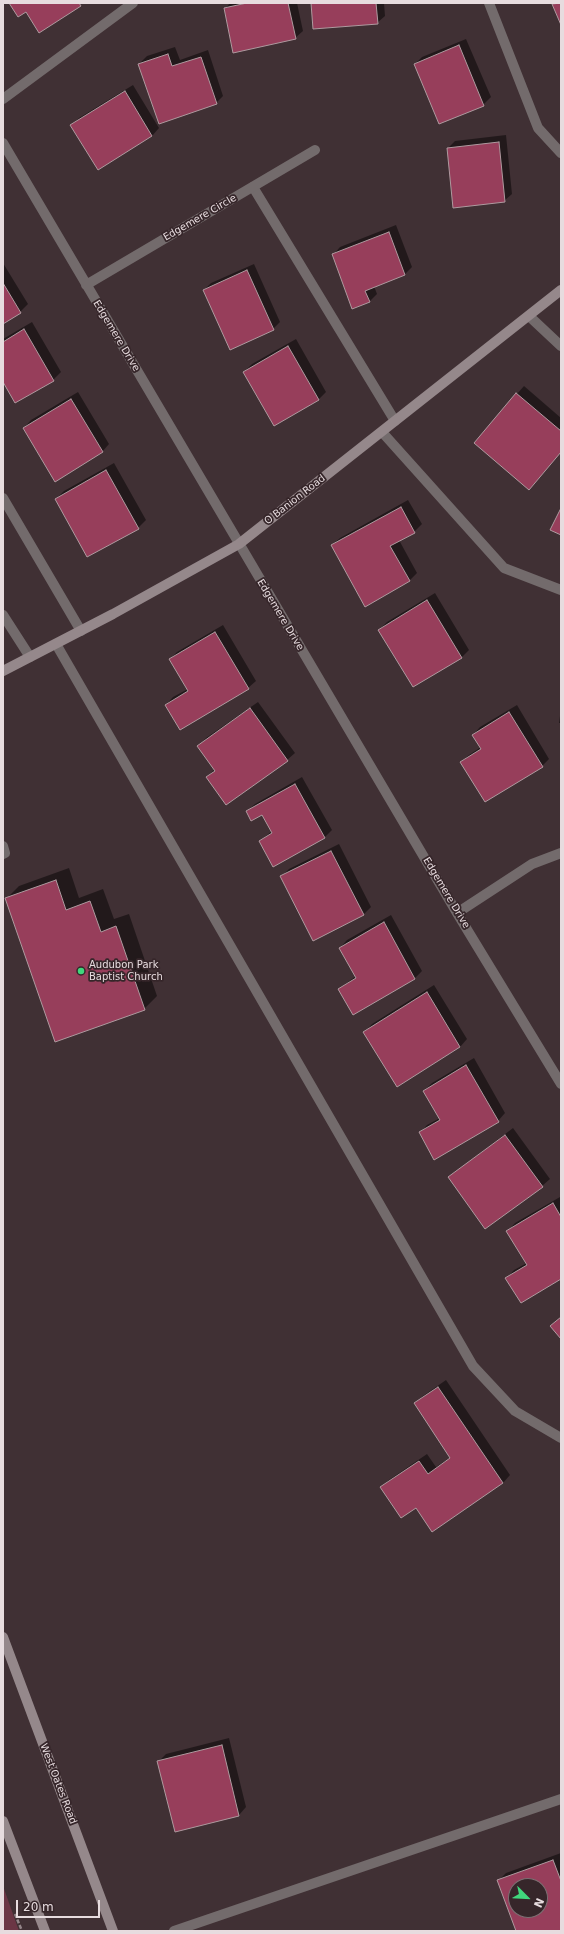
<!DOCTYPE html>
<style>
body{margin:0}
#map{position:relative;width:564px;height:1934px;overflow:hidden;background:#403034;font-family:"DejaVu Sans",sans-serif}
canvas{display:block}
.frame{position:absolute;inset:0;border:4px solid #e7dcdf;pointer-events:none}
.north{position:absolute;left:508px;top:1878px;width:40px;height:40px;box-sizing:border-box;background:#36262a;border:1px solid #7d6f72;border-radius:50%;rotate:114deg;font-size:11px;font-weight:700;line-height:16px;text-align:center;color:#e7dcdf}
.north::after{content:'';display:block;margin:auto;width:14px;height:18px;background:#40d77c;clip-path:polygon(50% 0,100% 100%,50% 72%,0 100%)}
.scale{position:absolute;left:16px;top:1900px;width:84px;height:18px;box-sizing:border-box;border:2px solid #e7dcdf;border-top:0;padding-left:5px;font-size:12px;line-height:14px;white-space:nowrap;color:#e7dcdf;-webkit-text-stroke:3px #36262a;paint-order:stroke}
</style>
<div id="map">
<canvas width="564" height="1934"></canvas>
<div class="frame"></div>
<div class="north">N</div>
<div class="scale">20 m</div>
</div>
<script>
const ctx = document.querySelector('canvas').getContext('2d');
ctx.lineJoin = 'round';
function fillPath(path, color) {
  ctx.fillStyle = color;
  ctx.fill(path, 'evenodd');
}
function toPath(rows) {
  const path = new Path2D();
  for (const r of rows) {
    path.moveTo(r[0], r[1]);
    for (let i = 2; i < r.length; i += 2) path.lineTo(r[i], r[i + 1]);
  }
  return path;
}
function stroke(path, color, width, dash) {
  ctx.strokeStyle = color;
  ctx.lineWidth = width;
  ctx.lineCap = dash ? 'butt' : 'round';
  ctx.setLineDash(dash || []);
  ctx.stroke(path);
}
function drawText(font, color, halo, rows, align = 'center') {
  ctx.font = font + ' "DejaVu Sans",sans-serif';
  ctx.lineWidth = 3.5;
  ctx.setLineDash([]);
  ctx.textBaseline = 'middle';
  ctx.strokeStyle = halo;
  ctx.fillStyle = color;
  for (const [text, x, y, turn = 0] of rows) {
    ctx.save();
    ctx.translate(x, y);
    ctx.rotate((+turn || 0) * Math.PI / 180);
    ctx.textAlign = isNaN(turn) ? turn : align;
    if (halo) ctx.strokeText(text, 0, 0);
    ctx.fillText(text, 0, 0);
    ctx.restore();
  }
}
fillPath(toPath([
 [3,1886,19,1931,3,1931]
]), '#6b3645');
fillPath(toPath([
 [230,3,297,3,303,31,295,38,225,9],
 [312,3,384,3,385,16,377,23],
 [466,39,491,97,483,105,415,64,422,57],
 [175,47,180,60,208,50,223,96,216,103,139,64,147,56],
 [133,85,159,128,152,136,72,125,79,118],
 [506,135,512,194,504,201,448,148,455,141],
 [396,225,412,267,405,274,374,286,377,294,369,302,333,255,340,247],
 [3,263,28,304,20,312,3,323],
 [254,264,280,322,273,329,204,290,211,283],
 [32,322,61,372,53,380,3,380,3,339],
 [296,339,326,392,319,399,274,425,244,372,252,364],
 [524,386,561,418,561,452,529,489,517,394],
 [78,392,109,444,102,452,24,428,31,420],
 [114,463,146,520,138,528,56,499,64,491],
 [408,500,422,524,414,532,399,540,417,573,410,580,332,545,340,538],
 [435,593,469,650,461,658,379,630,387,622],
 [223,625,256,681,248,688,166,705,173,697,188,689,170,659,177,652],
 [258,702,295,753,287,760,207,777,215,769,199,746,206,738],
 [517,705,549,759,542,766,461,762,469,755,481,747,473,735,480,727],
 [561,709,561,723,559,723],
 [302,777,332,830,324,838,260,841,272,831,262,813,247,811,255,804],
 [339,844,371,907,364,914,282,876,289,869],
 [69,868,79,898,103,889,114,919,129,914,157,996,144,1009,6,899,19,886],
 [391,915,422,971,415,978,339,989,356,976,340,948,347,940],
 [434,985,467,1039,460,1047,397,1086,365,1032,372,1024],
 [474,1058,505,1113,498,1121,420,1133,427,1125,440,1118,424,1091,432,1083],
 [513,1128,550,1179,542,1186,449,1177],
 [560,1197,561,1278,507,1278,514,1270,527,1263,508,1231,515,1223],
 [446,1380,510,1475,503,1483,417,1507,381,1487,389,1480,427,1454,436,1467,451,1457,415,1403,423,1396],
 [229,1738,246,1807,239,1815,176,1830,159,1761,166,1754],
 [561,1853,561,1931,517,1931,499,1880,506,1873],
 [516,1886,540,1886,540,1910,516,1910]
]), '#0007');
const building = toPath([
 [9,3,79,3,81,6,39,33,26,12,18,17,9,3],
 [247,3,288,3,296,39,233,53,224,8,247,3],
 [311,3,376,3,378,24,313,29,311,3],
 [561,3,561,25,552,4,561,3],
 [459,45,484,106,439,124,414,64,459,45],
 [168,54,172,66,201,57,217,104,159,124,138,64,168,54],
 [125,91,152,136,98,170,70,125,125,91],
 [499,142,505,202,453,208,447,148,499,142],
 [389,232,405,275,365,291,370,302,352,309,332,254,389,232],
 [247,270,274,330,230,350,203,290,247,270],
 [3,283,21,313,3,324,3,283],
 [24,329,54,381,15,403,3,382,3,342,24,329],
 [288,346,319,400,274,426,243,372,288,346],
 [516,393,561,431,561,452,529,490,474,443,516,393],
 [71,399,103,452,55,482,23,428,71,399],
 [106,470,139,529,87,557,55,499,106,470],
 [401,507,415,533,390,546,410,581,365,607,331,545,401,507],
 [561,508,561,535,550,530,561,508],
 [427,600,462,658,413,687,378,630,427,600],
 [215,632,249,689,180,730,165,705,188,691,169,659,215,632],
 [250,708,288,761,226,805,206,777,215,771,197,746,250,708],
 [509,712,543,767,485,802,460,762,481,749,472,735,509,712],
 [295,784,325,838,273,867,259,841,272,833,262,815,251,821,246,811,295,784],
 [331,851,364,915,313,941,280,876,331,851],
 [56,880,66,910,90,901,101,932,116,926,145,1010,55,1042,5,898,56,880],
 [384,922,415,979,353,1015,338,989,356,978,339,948,384,922],
 [427,992,460,1047,397,1087,363,1032,427,992],
 [466,1065,499,1122,434,1160,419,1132,440,1120,423,1091,466,1065],
 [505,1135,543,1187,485,1229,448,1177,505,1135],
 [553,1203,561,1217,561,1279,521,1303,505,1278,527,1265,506,1231,553,1203],
 [561,1317,561,1339,550,1326,561,1317],
 [438,1387,503,1483,432,1532,416,1508,401,1518,380,1487,419,1461,428,1474,450,1458,414,1403,438,1387],
 [222,1745,239,1816,175,1832,157,1761,222,1745],
 [553,1860,561,1881,561,1931,516,1931,497,1880,553,1860],
 [516,1886,540,1886,540,1910,516,1910,516,1886]
]);
fillPath(building, '#973e5b');
stroke(building, '#ae9a9f', 1);
stroke(toPath([
 [15,1914,22,1931]
]), '#94868a', 2.5, [4, 2]);
stroke(toPath([
 [489,3,538,128,561,153],
 [3,99,133,3],
 [253,187,395,421],
 [382,432,504,568,561,590],
 [3,498,81,631],
 [3,615,30,657],
 [56,644,473,1366,515,1411,561,1438],
 [3,846,5,853,3,854],
 [174,1931,561,1799]
]), '#736b6c', 10);
stroke(toPath([
 [3,143,457,913,561,1084],
 [86,285,315,150],
 [529,316,561,346],
 [457,913,532,864,561,853]
]), '#736b6c', 10);
stroke(toPath([
 [3,671,113,614,239,544,561,290],
 [3,1637,113,1931],
 [3,1821,45,1931]
]), '#95888b', 10);
for (const [x, y, r, color] of [
 [81,971,4,"#40d77c"]
]) {
  const dot = new Path2D();
  dot.arc(x, y, r, 0, 2 * Math.PI);
  ctx.fillStyle = color;
  ctx.fill(dot);
  stroke(dot, '#36262a', 1.5);
}
drawText('10px', '#e7dcdf', '#36262a', [
 ["Edgemere Circle",200,218,-30],
 ["Edgemere Drive",116,336,59],
 ["O Banion Road",295,500,-38],
 ["Edgemere Drive",280,615,59],
 ["Edgemere Drive",446,893,59],
 ["West Oates Road",58,1784,69]
]);
drawText('10px', '#e7dcdf', '#36262a', [
 ["Audubon Park",89,965],
 ["Baptist Church",89,977]
], 'left');
</script>
